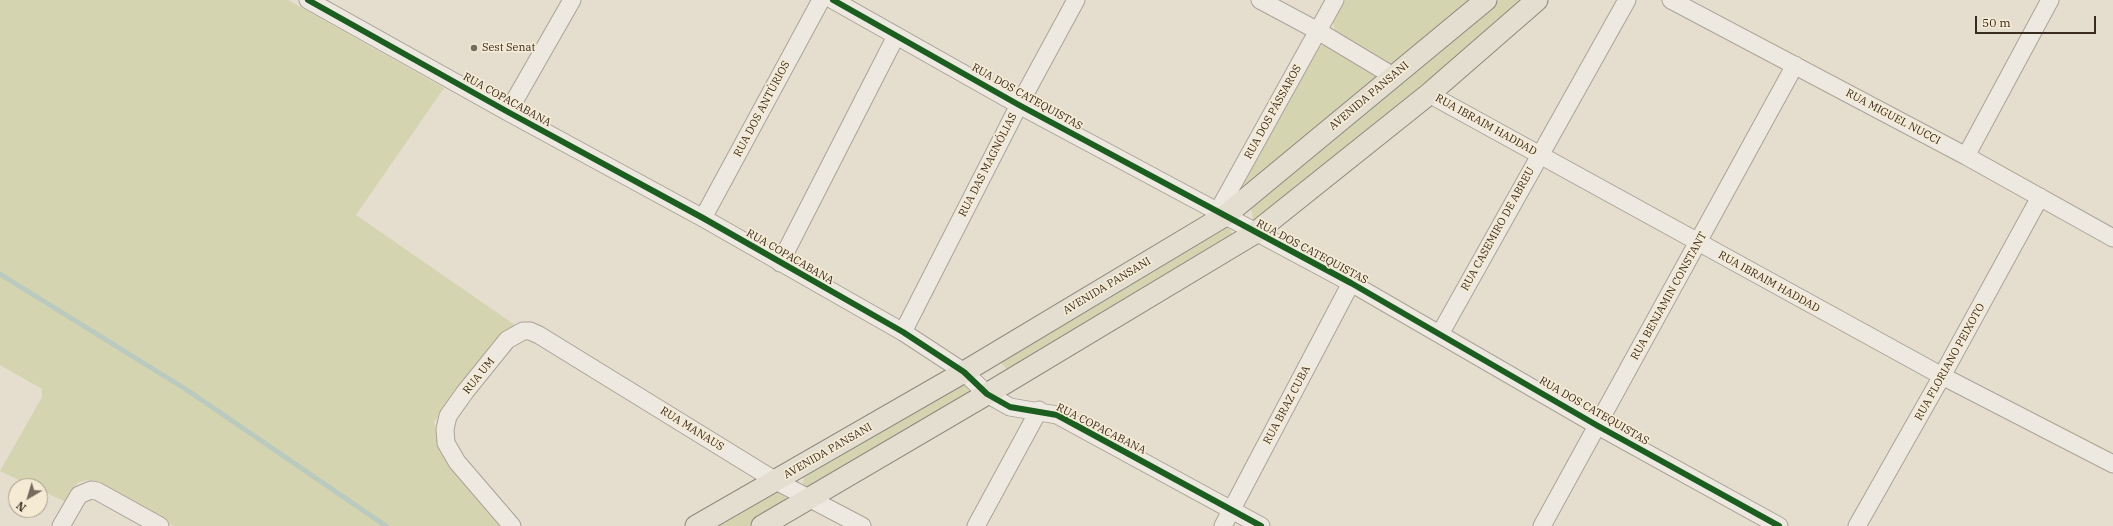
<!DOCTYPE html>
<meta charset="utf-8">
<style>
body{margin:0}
#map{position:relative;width:2113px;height:526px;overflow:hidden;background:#e5dece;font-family:"IBM Plex Serif",serif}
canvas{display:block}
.north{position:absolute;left:8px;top:478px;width:40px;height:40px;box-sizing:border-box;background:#f5ebd5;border:1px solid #aa9e8c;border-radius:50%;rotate:218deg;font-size:11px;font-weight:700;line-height:16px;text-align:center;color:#392b1f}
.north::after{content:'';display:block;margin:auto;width:14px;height:18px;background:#756a5c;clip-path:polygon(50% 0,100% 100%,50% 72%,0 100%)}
.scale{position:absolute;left:1975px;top:16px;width:121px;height:18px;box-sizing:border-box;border:2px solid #392b1f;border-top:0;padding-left:5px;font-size:12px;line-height:14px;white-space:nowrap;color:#392b1f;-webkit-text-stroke:3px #f5ebd5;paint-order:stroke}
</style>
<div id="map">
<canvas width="2113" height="526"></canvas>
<div class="north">N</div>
<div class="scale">50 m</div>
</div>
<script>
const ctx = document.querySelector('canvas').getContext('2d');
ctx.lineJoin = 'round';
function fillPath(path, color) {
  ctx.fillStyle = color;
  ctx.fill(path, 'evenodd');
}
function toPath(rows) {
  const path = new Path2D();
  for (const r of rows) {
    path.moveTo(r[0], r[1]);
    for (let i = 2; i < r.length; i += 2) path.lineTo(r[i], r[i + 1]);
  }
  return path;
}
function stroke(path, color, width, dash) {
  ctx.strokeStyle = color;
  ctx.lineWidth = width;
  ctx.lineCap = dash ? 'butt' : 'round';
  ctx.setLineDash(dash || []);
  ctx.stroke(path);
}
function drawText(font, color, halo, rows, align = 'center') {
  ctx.font = font + ' "IBM Plex Serif",serif';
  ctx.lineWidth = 3.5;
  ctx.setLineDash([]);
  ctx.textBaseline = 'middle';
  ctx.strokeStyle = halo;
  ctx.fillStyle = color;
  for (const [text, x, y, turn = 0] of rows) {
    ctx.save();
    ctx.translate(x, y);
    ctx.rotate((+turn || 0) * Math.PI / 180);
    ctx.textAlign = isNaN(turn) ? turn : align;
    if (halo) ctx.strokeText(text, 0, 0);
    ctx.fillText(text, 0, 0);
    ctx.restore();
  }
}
fillPath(toPath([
 [0,0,288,0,444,88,356,215,515,325,497,340,434,422,439,445,503,526,174,526,88,480,79,482,71,490,66,502,40,490,40,486,31,486,0,471,42,397,42,389,0,365],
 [1345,0,1474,0,1397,63,1386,64,1335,33,1333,22],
 [1499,0,1528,0,1425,89,1256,221,1253,219,1251,208],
 [1326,45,1375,75,1375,81,1247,186,1245,185,1244,182,1320,46],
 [1226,227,1230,229,1233,235,1007,375,1006,368,999,361],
 [964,384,970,388,971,391,806,488,803,485,804,476],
 [779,491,785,496,786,503,781,508,749,526,714,526,774,492]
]), '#d4d4b1');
stroke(toPath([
 [0,274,187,390,386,526]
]), '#bacabf', 5);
const minor = toPath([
 [308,0,508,112,703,218,903,332,964,372,987,394,1010,407,1057,415,1261,526],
 [833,0,1019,105,1351,283,1598,426,1779,526],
 [1260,0,1318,31,1393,76],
 [1671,0,1966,156,2113,238],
 [1429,94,1942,376,2113,464],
 [508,112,572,0],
 [1966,156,2050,0],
 [703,218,821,0],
 [1213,220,1335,0],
 [780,263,896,36],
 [903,332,1019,105,1076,0],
 [1440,334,1627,0],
 [61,526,79,495,91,490,97,491,160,526],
 [512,526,457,462,446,443,445,429,448,416,465,392,507,340,523,331,530,331,539,335,776,481,862,526],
 [976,526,1039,410],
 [1223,526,1351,283],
 [1542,526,1795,65],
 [1857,526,1942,376,2040,197]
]);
const major = toPath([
 [696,526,964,372,1226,215,1486,0],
 [762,526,987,394,1255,233,1429,94,1537,0]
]);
stroke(minor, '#aaa397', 19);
stroke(major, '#90887e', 23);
stroke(minor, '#ede8e0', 17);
stroke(major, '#e4ded1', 21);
stroke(toPath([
 [308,0,508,112,703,218,903,332,964,372,987,394,1010,407,1057,415,1261,526],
 [833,0,1019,105,1351,283,1598,426,1779,526]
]), '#1b5e20', 6);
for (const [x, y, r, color] of [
 [474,48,4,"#756a5c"]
]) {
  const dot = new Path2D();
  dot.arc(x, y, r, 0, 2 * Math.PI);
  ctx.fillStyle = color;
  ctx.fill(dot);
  stroke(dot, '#f5ebd5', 1.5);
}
drawText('11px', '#392b1f', '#f5ebd5', [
 ["Sest Senat",482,48]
], 'left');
drawText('11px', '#392b1f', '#f5ebd5', [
 ["AVENIDA PANSANI",1369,96,-40],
 ["RUA DOS CATEQUISTAS",1027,97,29],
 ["RUA COPACABANA",507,100,29],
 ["RUA DOS ANTÙRIOS",762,109,-62],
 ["RUA DOS PÁSSAROS",1273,112,-61],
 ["RUA MIGUEL NUCCI",1893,117,28],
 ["RUA IBRAIM HADDAD",1486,125,29],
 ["RUA DAS MAGNÓLIAS",988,165,-63],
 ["RUA CASEMIRO DE ABREU",1498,229,-61],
 ["RUA DOS CATEQUISTAS",1312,252,28],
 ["RUA COPACABANA",790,257,30],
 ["RUA IBRAIM HADDAD",1769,282,29],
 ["AVENIDA PANSANI",1107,286,-31],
 ["RUA BENJAMIN CONSTANT",1669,296,-61],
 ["RUA FLORIANO PEIXOTO",1950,362,-61],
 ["RUA UM",479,376,-51],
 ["RUA BRAZ CUBA",1287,405,-62],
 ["RUA DOS CATEQUISTAS",1594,411,30],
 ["RUA MANAUS",692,429,32],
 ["RUA COPACABANA",1101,429,27],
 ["AVENIDA PANSANI",828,451,-30]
]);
</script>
